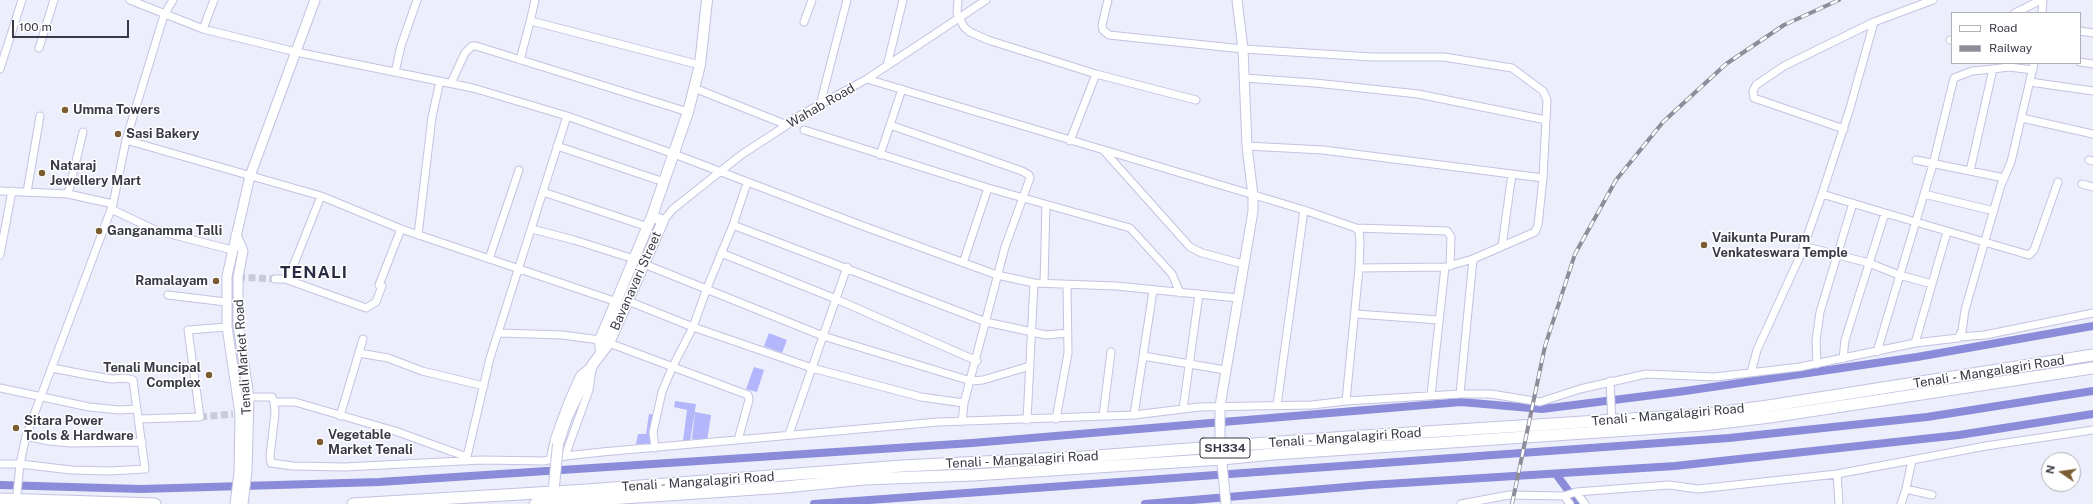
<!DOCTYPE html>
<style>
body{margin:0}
#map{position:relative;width:2093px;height:504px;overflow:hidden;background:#edeefb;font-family:"Public Sans",sans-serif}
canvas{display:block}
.legend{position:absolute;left:1951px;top:12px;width:130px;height:52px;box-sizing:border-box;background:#fff;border:1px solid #b0b0b5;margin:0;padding:5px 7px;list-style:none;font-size:12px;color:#393a46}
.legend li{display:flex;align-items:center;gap:8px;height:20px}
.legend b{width:20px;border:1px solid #b0b0b5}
.north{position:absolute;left:2041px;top:452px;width:40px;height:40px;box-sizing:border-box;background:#fff;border:1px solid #b0b0b5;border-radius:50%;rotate:283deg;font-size:11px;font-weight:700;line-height:16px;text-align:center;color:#393a46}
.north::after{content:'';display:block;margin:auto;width:14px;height:18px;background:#7b5c31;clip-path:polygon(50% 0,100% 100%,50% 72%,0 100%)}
.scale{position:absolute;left:12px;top:20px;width:117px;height:18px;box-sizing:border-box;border:2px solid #393a46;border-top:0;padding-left:5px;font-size:12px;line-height:14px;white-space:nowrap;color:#393a46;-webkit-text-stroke:3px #fff;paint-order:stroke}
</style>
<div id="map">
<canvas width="2093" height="504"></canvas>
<ul class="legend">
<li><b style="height:5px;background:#fff"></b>Road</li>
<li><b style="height:5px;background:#8c8d99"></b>Railway</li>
</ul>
<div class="north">N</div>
<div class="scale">100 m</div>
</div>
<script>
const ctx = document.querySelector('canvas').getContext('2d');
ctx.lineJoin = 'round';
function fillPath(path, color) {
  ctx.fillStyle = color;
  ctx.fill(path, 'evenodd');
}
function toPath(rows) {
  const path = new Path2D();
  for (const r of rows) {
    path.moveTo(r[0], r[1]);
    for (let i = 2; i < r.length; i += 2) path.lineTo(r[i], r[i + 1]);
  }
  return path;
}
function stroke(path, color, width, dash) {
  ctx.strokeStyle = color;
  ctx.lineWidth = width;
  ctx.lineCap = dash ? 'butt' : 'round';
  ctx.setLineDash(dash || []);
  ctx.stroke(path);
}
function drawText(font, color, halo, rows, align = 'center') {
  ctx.font = font + ' "Public Sans",sans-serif';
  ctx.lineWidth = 3;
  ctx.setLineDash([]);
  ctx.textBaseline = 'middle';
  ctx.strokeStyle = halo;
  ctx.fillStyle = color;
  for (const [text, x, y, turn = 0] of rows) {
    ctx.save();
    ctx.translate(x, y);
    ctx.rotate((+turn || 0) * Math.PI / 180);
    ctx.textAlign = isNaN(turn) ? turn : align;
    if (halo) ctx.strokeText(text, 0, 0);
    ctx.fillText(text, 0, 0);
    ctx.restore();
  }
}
fillPath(toPath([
 [769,333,787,340,782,353,764,346],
 [754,367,764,370,757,392,746,389],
 [675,401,696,404,690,442,683,441,687,410,674,407],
 [695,412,711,415,707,441,692,439],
 [649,414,656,415,653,444,636,444,638,434,646,434]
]), '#b3b6fb');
stroke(toPath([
 [1556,474,1578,504],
 [0,485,141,489,379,482,972,443,1461,402,1542,409,1685,391,1917,357,2093,326],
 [814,504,1729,438,1927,417,2093,391],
 [1145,504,1370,485,1675,466,1959,435,2093,414]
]), '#8a8bd9', 8);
stroke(toPath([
 [238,277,275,279],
 [200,417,233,414]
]), '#c9cad7', 7, [7, 3.5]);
const minor = toPath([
 [130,0,203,29,296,52,473,88,567,116,674,154,863,226,997,275,1034,283,1116,286,1238,298],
 [958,0,957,13,964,27,970,32,988,40,1096,74,1196,100],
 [1108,0,1102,25,1103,30,1109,35,1243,49,1372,57,1444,57,1512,68,1543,91,1547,100,1543,178,1538,225,1535,232,1473,259,1445,267,1359,268],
 [2015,13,2041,0],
 [2042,13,2043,0],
 [530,22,535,0],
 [804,22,812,0],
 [203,29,214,0],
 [2080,31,2093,33],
 [1950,40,1952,40],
 [39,48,54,0],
 [520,60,530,22,535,22,700,65],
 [2080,62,2093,64],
 [887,66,903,0],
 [0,69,22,0],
 [395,72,401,46,417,0],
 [1244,78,1315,83,1418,94,1546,120],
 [867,79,1304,210,1356,228,1359,232,1360,241,1359,268,1346,401],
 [2030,82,2093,91],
 [451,83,465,53,472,46,476,46,688,112],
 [694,88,787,125],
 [820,105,847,0],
 [2022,118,2093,134],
 [890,125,1022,171,1029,175,1030,178,1005,247,964,403,962,422],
 [1844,129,1754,98,1753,91,1756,85,1784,66,1874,22],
 [804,130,988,188,1130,228,1172,274,1180,293],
 [126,140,321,196,401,229,617,302],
 [1070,141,1096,74],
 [557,146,664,182],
 [1247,146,1323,150,1543,178],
 [1105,152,1190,247,1202,253,1243,264],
 [880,155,902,89],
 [1916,160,2004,178],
 [2089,160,2093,161],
 [1970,171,1993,69],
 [2082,184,2093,187],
 [0,191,68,194,113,204],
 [27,192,40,116],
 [543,192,648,227],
 [68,194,83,132],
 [1822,194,1885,213],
 [1924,194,1994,211],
 [111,209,155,230,232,250],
 [663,221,673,209,741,155,787,125,795,118,867,79,986,0],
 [733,225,986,322,1046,335,1068,333],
 [1356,228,1447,231,1451,237,1450,266],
 [532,229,574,240,634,259],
 [418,235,432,117,440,81],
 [1502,246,1512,174],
 [1803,246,1869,263,1899,275,1932,284],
 [721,253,836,299,977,361],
 [0,255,12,191],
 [489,259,519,170],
 [963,263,988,188],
 [644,264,823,336,971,381,983,380,1030,366],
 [275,279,285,279,290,274,321,196],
 [285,279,366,308,376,302,382,286],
 [1044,283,1046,205],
 [379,285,401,229],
 [168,295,226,302],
 [628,301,693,327,812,368,921,397,964,403],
 [1356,314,1439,320],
 [499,333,562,335,600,340],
 [1960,337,1985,335,2093,313],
 [609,343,748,395,749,400,738,440],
 [1915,343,1947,232],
 [1877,352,1933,164,1954,78,1972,71,1993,69,2009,67,2033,70],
 [359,353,388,358,422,371,484,386],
 [1143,356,1225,370],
 [1843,359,1845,340,1885,213,2029,255,2034,250,2058,182],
 [1817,364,1816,341,1820,312,1853,203],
 [1751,373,1757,350,1801,254,1822,194,1850,108,1874,22,1933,0],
 [1610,381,1612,424],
 [0,388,89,407,119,410,137,409],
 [1460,394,1473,259],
 [1431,395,1445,267],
 [249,397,272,397,274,402,275,413,270,456,271,463,293,466,345,467,481,460,544,461,565,456,602,452,938,422,1134,415,1199,407,1312,405,1346,401,1460,394,1491,394,1540,402,1580,389,1646,374,1715,377,1800,367,1915,343,1958,338,1962,331,1965,310,2001,185,2011,162,2034,63],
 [274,402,295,402,395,431,467,457],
 [1277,405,1304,210],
 [1183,409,1199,294],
 [1134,415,1153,291],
 [340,416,363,339],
 [1103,416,1111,352],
 [139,419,200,417,188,330,227,327],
 [1056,419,1068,353,1067,285],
 [1027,420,1034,283],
 [789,434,847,267],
 [26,436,49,441,70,443,142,442],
 [655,448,653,432,662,392,672,368,693,327,707,288,733,225,747,183],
 [565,456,589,390,592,369],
 [550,460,555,437,569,399,580,375,590,367],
 [1912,460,1906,489,1932,495],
 [466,461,490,358,567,116],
 [0,464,20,464,71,470,110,471,145,469,133,380,125,378,112,379,88,375,52,368],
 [1837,474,1839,504],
 [1576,492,1585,504],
 [1564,496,1570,504],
 [16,504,20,464,26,436,113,204,126,140,164,15,173,0],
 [1461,504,1509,495,1564,496,1576,492,1669,485,1698,489,1837,474,1986,446,2093,430],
 [1901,504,1906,489]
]);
const tertiary = toPath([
 [236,235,243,251,238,277,238,325,249,397,247,471,243,504],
 [235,504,239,473,240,414,227,327,227,276,250,176,315,0],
 [1226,504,1220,443,1220,406,1253,211,1253,196,1247,146,1243,49,1237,0]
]);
const secondary = toPath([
 [601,352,600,340,652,216,688,112,700,65,707,0],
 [558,444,567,417,593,364,609,343,663,221,652,216]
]);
const primary = toPath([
 [0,499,155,504],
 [353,504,587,490,902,466,1083,457,1347,437,1709,414,1768,406,2093,355],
 [535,504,785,487,864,479,973,475,1222,459,1273,454,1703,425,1770,417,2093,368]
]);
stroke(minor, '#c1c3e1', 9);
stroke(tertiary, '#c1c3e1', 11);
stroke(secondary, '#c1c3e1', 12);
stroke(primary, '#c1c3e1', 13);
stroke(minor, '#fff', 7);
stroke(tertiary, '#fff', 9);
stroke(secondary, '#fff', 10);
stroke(primary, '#fff', 11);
const rail = toPath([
 [1512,504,1545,346,1575,254,1616,180,1663,122,1726,64,1784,25,1839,0]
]);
stroke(rail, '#8c8d99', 4);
stroke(rail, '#fff', 2.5, [8]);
const secondaryBridge = toPath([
 [554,486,558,444]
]);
stroke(secondaryBridge, '#c1c3e1', 12, []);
stroke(secondaryBridge, '#fff', 10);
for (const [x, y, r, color] of [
 [65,110,4,"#7b5c31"],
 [118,134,4,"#7b5c31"],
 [42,173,4,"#7b5c31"],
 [99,231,4,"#7b5c31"],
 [1704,245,4,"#7b5c31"],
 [216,281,4,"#7b5c31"],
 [209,375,4,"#7b5c31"],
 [16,428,4,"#7b5c31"],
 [320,442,4,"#7b5c31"]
]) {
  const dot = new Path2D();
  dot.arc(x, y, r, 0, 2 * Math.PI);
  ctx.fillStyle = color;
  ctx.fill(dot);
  stroke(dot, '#fff', 1.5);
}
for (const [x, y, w] of [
 [1225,448,50]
]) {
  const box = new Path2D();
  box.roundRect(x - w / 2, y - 10, w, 20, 3);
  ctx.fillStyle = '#fff';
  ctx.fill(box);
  stroke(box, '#393a46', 1);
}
drawText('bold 12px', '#393a46', null, [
 ["SH334",1225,448]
]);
drawText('13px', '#393a46', '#fff', [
 ["Wahab Road",821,106,-30],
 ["Bavanavari Street",636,281,-66],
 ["Tenali Market Road",243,357,-94],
 ["Tenali - Mangalagiri Road",1989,372,-9],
 ["Tenali - Mangalagiri Road",1668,415,-5],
 ["Tenali - Mangalagiri Road",1345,438,-4],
 ["Tenali - Mangalagiri Road",1022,460,-3],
 ["Tenali - Mangalagiri Road",698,482,-4]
]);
drawText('bold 13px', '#393a46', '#fff', [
 ["Umma Towers",73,110],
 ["Sasi Bakery",126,134],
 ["Nataraj",50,166],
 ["Jewellery Mart",50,181],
 ["Ganganamma Talli",107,231],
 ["Vaikunta Puram",1712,238],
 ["Venkateswara Temple",1712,253],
 ["Ramalayam",208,281,"right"],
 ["Tenali Muncipal",201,368,"right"],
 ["Complex",201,383,"right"],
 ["Sitara Power",24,421],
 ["Tools & Hardware",24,436],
 ["Vegetable",328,435],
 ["Market Tenali",328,450]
], 'left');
ctx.letterSpacing = '1px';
drawText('bold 17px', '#2a2a42', '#fff', [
 ["TENALI",314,273]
]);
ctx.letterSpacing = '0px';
</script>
